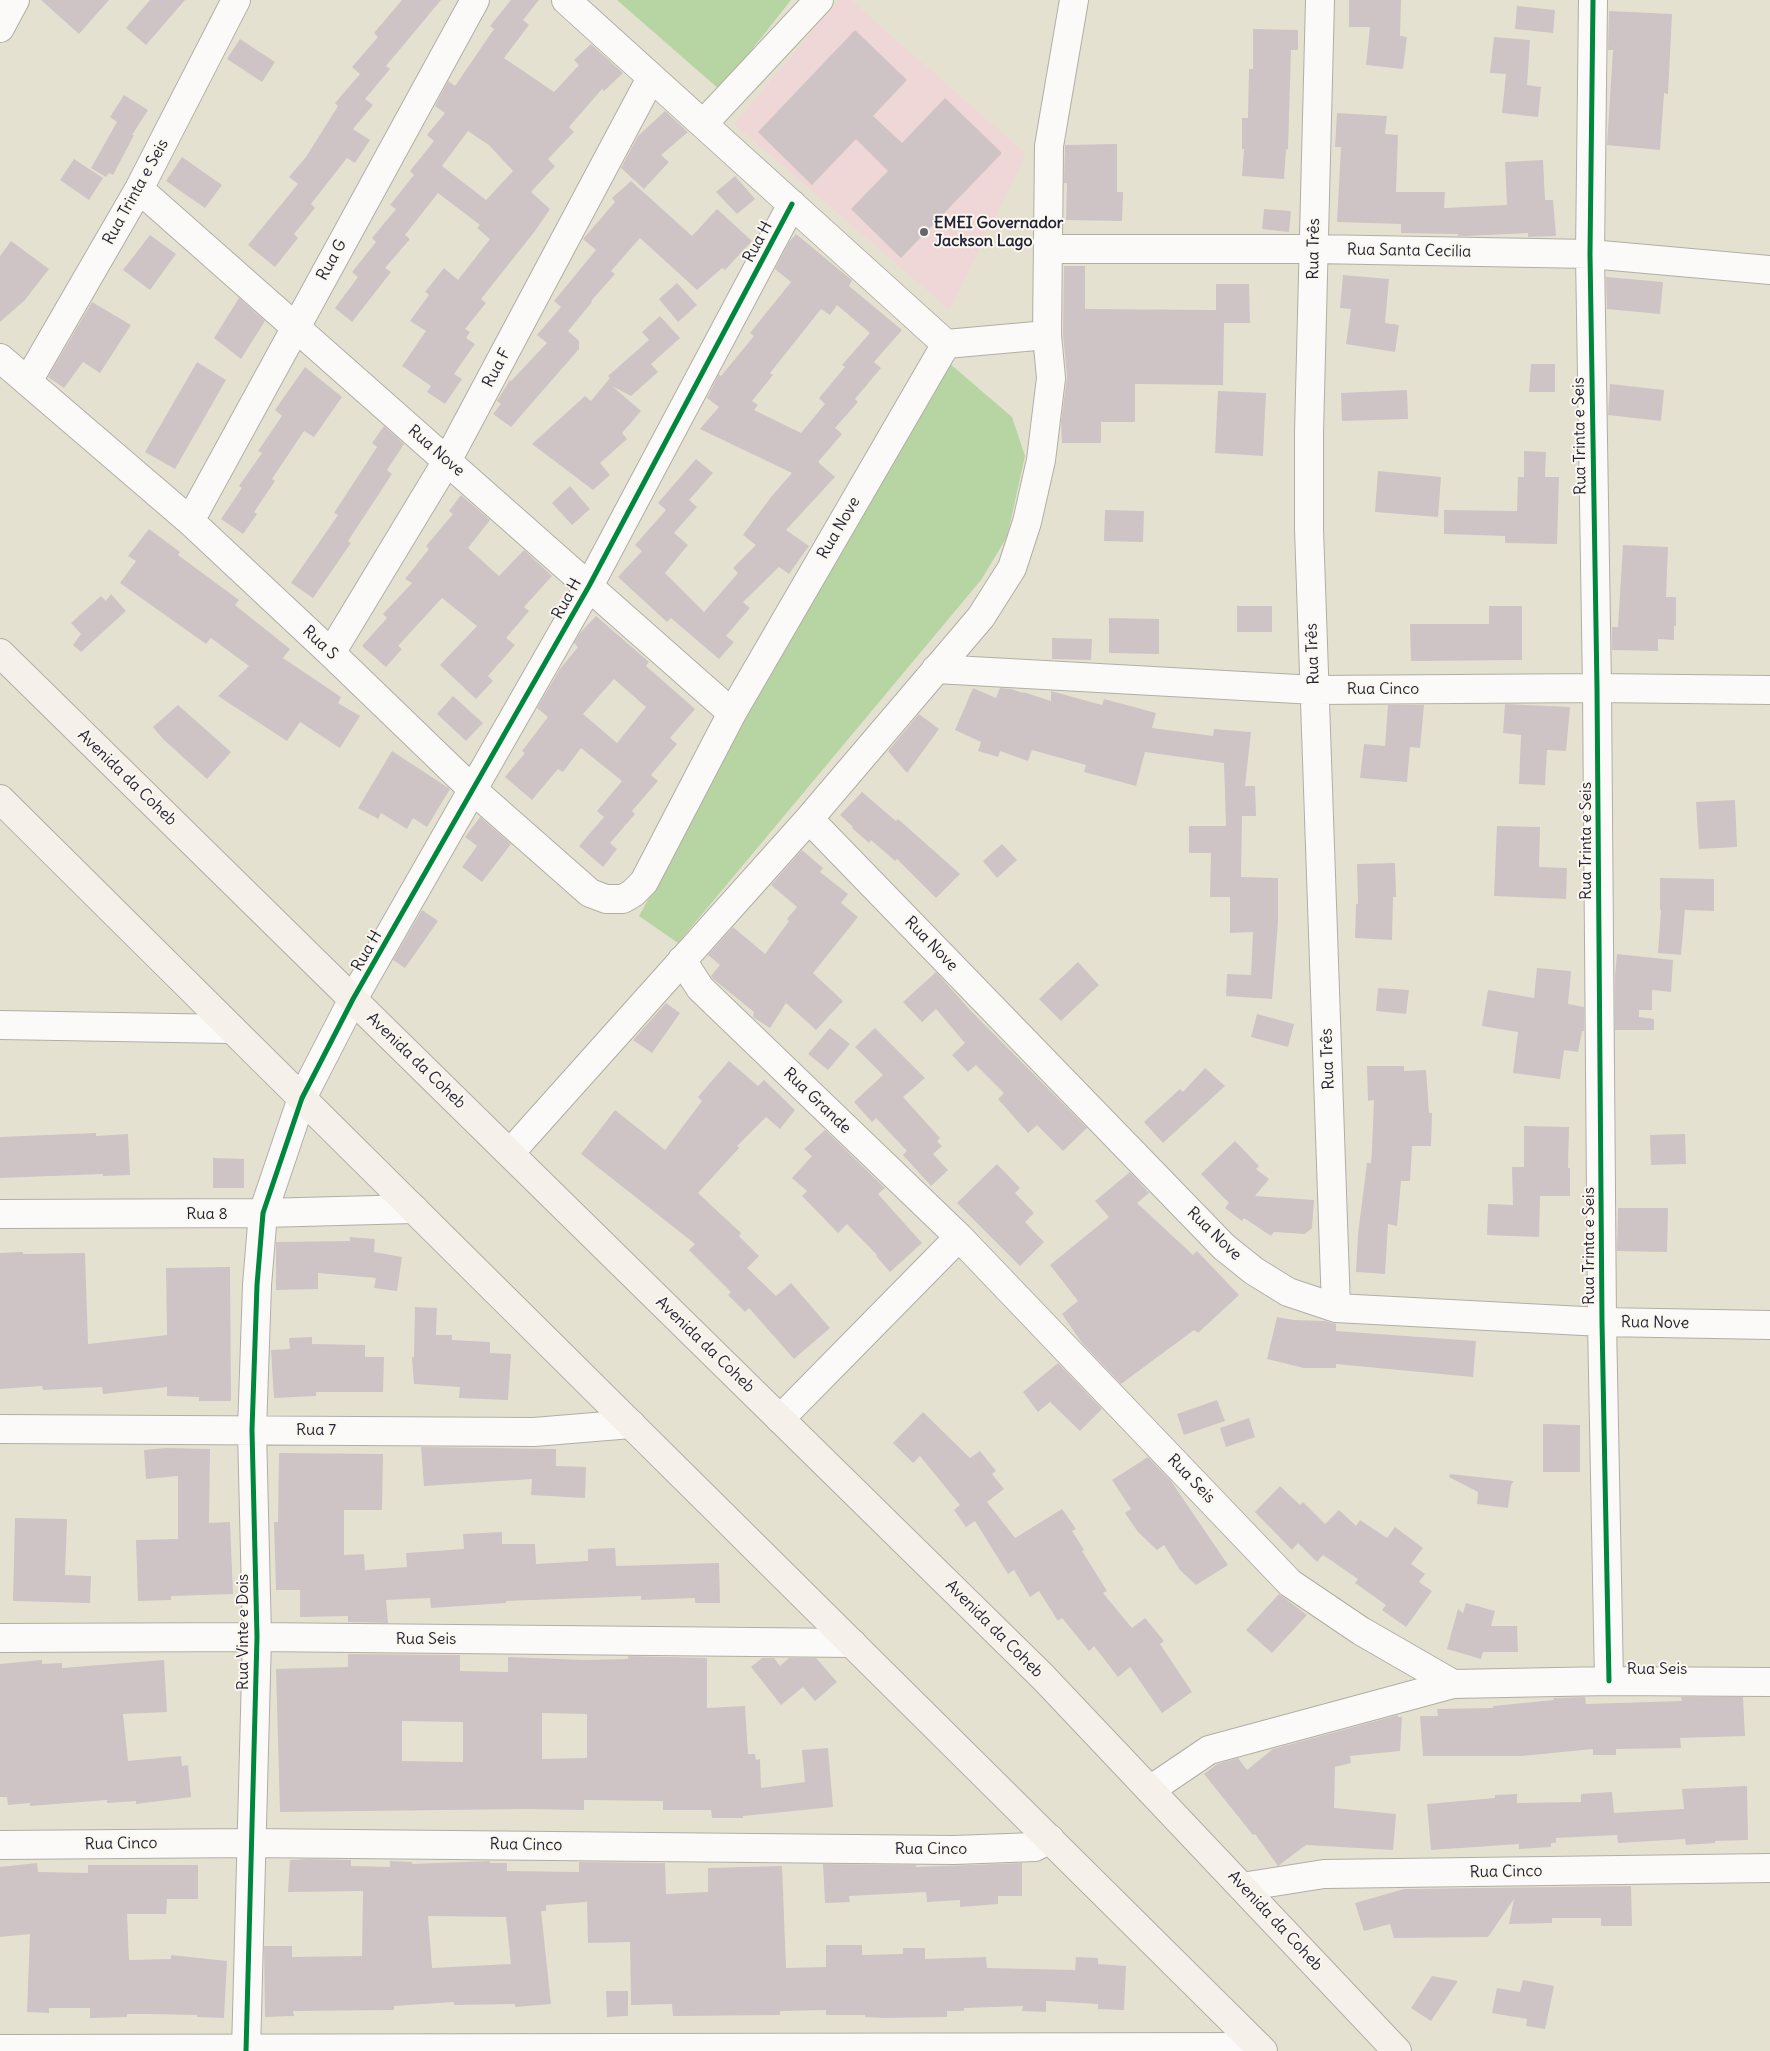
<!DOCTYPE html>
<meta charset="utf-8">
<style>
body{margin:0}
canvas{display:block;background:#e5e1d0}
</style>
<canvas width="1770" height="2051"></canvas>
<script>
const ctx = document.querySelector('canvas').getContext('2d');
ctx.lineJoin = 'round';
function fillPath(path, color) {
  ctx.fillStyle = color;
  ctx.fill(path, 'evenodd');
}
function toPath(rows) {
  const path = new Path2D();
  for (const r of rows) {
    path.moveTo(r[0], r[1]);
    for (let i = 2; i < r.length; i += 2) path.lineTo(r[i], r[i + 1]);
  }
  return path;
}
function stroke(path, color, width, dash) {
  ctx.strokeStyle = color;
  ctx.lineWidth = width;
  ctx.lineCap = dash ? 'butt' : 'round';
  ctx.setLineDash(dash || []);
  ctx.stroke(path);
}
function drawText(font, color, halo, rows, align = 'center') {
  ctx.font = font + ' Delius,sans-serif';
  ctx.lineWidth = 4;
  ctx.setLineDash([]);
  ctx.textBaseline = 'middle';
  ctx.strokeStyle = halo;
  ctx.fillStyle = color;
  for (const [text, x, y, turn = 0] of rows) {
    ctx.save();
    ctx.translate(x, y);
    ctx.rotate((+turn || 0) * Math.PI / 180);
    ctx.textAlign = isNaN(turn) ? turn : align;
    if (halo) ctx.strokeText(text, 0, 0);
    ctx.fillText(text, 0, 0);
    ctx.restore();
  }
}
fillPath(toPath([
 [839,0,851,0,1026,154,950,310,734,124]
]), '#eed7d6');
fillPath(toPath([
 [617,0,791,0,720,90],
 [942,357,1012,417,1025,456,1007,537,981,580,678,943,639,916]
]), '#b6d5a3');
fillPath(toPath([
 [41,0,109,0,79,34],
 [150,0,185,0,146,45,126,28],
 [402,0,441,0,386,66,390,69,365,99,373,105,353,129,370,140,355,163,347,158,311,204,315,208,294,234,298,238,275,267,248,245,298,184,289,177,306,157,338,106,335,103,360,74,352,67,378,37,374,33],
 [511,0,539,0,523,20,529,25,504,58,554,92,579,65,574,60,591,44,623,73,604,91,602,89,569,127,574,132,548,159,555,166,531,192,550,209,535,231,481,299,486,303,465,329,470,332,466,338,475,344,454,374,462,379,445,404,427,392,431,386,402,366,426,331,410,321,429,295,425,292,444,268,458,280,490,239,477,228,480,225,438,193,405,235,410,239,385,268,391,272,352,322,335,308,358,277,352,272,376,242,372,238,396,209,390,205,414,175,410,171,434,141,427,135,445,113,435,106,448,81,455,86,494,29,490,26],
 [468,131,489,145,513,171,486,200,442,166],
 [1349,0,1401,0,1400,36,1407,37,1403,69,1366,65,1370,27,1349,27],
 [1517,6,1555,10,1553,33,1515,29],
 [1609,11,1672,14,1668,94,1664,93,1660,150,1607,145,1613,50,1608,50],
 [1253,29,1298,30,1298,50,1291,50,1288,150,1286,149,1284,179,1242,176,1244,149,1242,149,1242,118,1248,118,1249,69,1253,69],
 [855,30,907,80,873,116,902,143,945,98,1002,153,901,258,851,209,888,171,856,139,812,185,758,132],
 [1494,37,1530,40,1527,85,1541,87,1538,117,1502,113,1506,74,1490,73],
 [240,39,275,62,262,82,227,59],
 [124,95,148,110,132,135,134,135,113,175,109,173,106,177,91,168,117,122,110,117],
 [665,111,688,132,661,155,669,162,644,189,621,168,638,136],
 [1337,113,1387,116,1385,134,1398,135,1396,192,1445,192,1444,208,1507,205,1505,162,1543,160,1545,200,1553,200,1556,236,1528,237,1528,233,1467,236,1458,236,1458,234,1401,233,1401,224,1337,222,1341,147,1335,147],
 [1117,144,1117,192,1123,192,1122,221,1066,220,1067,183,1064,183,1065,145],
 [182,157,222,185,205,208,166,181],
 [74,159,103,178,89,200,60,180],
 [735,176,755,199,737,214,716,192],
 [631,181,692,236,717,209,752,241,725,270,722,268,697,290,640,238,611,271,615,274,591,301,592,302,568,331,579,341,579,349,511,427,493,414,501,404,497,401,510,380,511,381,547,343,537,335,561,307,554,301,596,250,583,239,615,202,612,198],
 [1264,209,1291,211,1289,232,1262,229],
 [796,234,848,277,852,280,849,286,902,330,874,362,881,368,855,399,858,402,835,428,842,434,818,462,835,477,786,530,809,546,789,574,779,567,743,602,750,608,726,636,734,642,719,659,671,618,667,622,618,577,642,551,635,545,666,510,658,503,696,459,713,473,689,500,697,507,674,533,688,545,665,573,704,612,738,573,733,568,756,545,743,535,771,497,792,473,700,429,719,407,707,398,719,374,721,376,754,336,750,333,791,282,775,269,789,242],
 [837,305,870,333,842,365,845,367,819,398,825,404,801,433,754,410,758,405,752,401,773,375,770,373,821,309,830,315],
 [150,235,176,254,150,290,123,270],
 [11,241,49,269,25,300,0,322,0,256],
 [1064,266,1085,266,1085,309,1216,310,1216,284,1249,284,1250,323,1224,323,1223,385,1135,384,1135,422,1101,422,1101,443,1062,443,1061,422,1067,377,1063,334],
 [1343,275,1389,279,1385,323,1399,325,1395,352,1346,344,1351,309,1340,308],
 [1606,277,1663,282,1660,314,1607,309],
 [677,283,697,305,678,322,659,299],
 [239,298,265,321,241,359,214,338],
 [92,302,131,325,100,373,83,362,64,388,48,377],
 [660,316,680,338,651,364,658,372,631,396,612,386,641,411,622,433,627,439,600,463,610,475,593,490,532,444,585,396,591,401,610,378,608,376,649,340,642,332],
 [197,362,226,380,175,469,145,452],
 [1531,364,1555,364,1555,392,1529,392],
 [305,367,342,397,314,437,304,431,272,479,275,481,254,512,257,514,243,534,221,519,242,488,239,486,262,453,258,451,282,416,275,410],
 [1610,384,1664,390,1661,421,1608,415],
 [1407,390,1408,419,1342,421,1341,393],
 [1218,391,1266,393,1263,456,1215,453],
 [384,426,404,444,387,470,392,474,348,541,351,543,313,598,291,583,338,515,334,513,377,447,372,443],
 [1524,451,1546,452,1545,477,1559,477,1557,544,1505,543,1505,536,1444,534,1444,510,1517,511,1518,477,1524,477],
 [1378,471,1441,477,1438,517,1375,512],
 [570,486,590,509,572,525,552,503],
 [461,495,490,520,468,548,499,576,524,550,552,576,524,607,529,611,506,638,515,645,488,676,493,681,476,699,440,665,477,626,442,598,398,646,402,649,386,667,362,646,387,618,383,614,412,583,405,579,429,549,426,546,453,514,449,511],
 [1105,510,1144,511,1143,542,1104,541],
 [149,529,180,552,178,555,239,600,235,605,290,649,283,658,341,697,338,703,360,716,340,748,300,722,287,741,218,696,249,666,211,638,206,644,120,583,136,561,128,556],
 [1623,545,1668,547,1666,597,1676,597,1676,626,1674,626,1674,640,1658,639,1658,651,1612,650,1612,627,1618,627],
 [111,594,126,611,81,652,73,645,81,634,71,623,101,596,106,601],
 [1237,606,1272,606,1272,632,1237,632],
 [1489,606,1522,606,1522,660,1411,661,1410,624,1489,624],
 [596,616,649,662,646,666,695,709,670,738,677,744,651,775,658,781,632,811,635,814,610,843,617,849,603,867,579,846,604,817,597,811,622,781,581,748,563,772,558,769,532,800,505,777,525,753,522,751,548,717,537,708,560,669,578,647,574,643,580,633],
 [614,679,646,707,617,743,583,714],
 [1109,618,1159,619,1159,654,1109,653],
 [1052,638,1092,639,1091,660,1052,659],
 [973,688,996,698,1000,688,1011,689,1023,693,1023,692,1051,701,1051,691,1102,705,1104,699,1156,713,1152,728,1213,736,1214,729,1251,732,1245,786,1255,786,1256,816,1242,816,1241,877,1278,878,1278,922,1272,999,1226,996,1227,974,1251,975,1253,932,1230,933,1230,897,1210,897,1211,853,1189,853,1189,826,1226,826,1224,763,1145,752,1136,786,1084,772,1086,765,1032,750,1028,761,1000,751,998,757,978,751,981,742,955,730],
 [453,696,483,723,466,741,437,714],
 [1505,704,1570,707,1566,751,1547,750,1545,785,1519,784,1521,735,1503,733],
 [178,705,231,752,207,779,163,739,153,727],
 [1388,705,1424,705,1420,748,1410,747,1407,782,1360,778,1364,744,1385,746],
 [919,714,939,729,907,773,888,751],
 [392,751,450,789,427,827,413,818,407,829,381,813,378,819,358,808],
 [862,792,896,821,898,819,960,874,936,898,897,859,895,861,871,840,869,843,852,828,853,827,840,815],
 [1735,800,1737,847,1699,849,1696,802],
 [480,817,511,844,482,882,462,867,477,846,465,837],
 [1497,826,1540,827,1539,867,1567,868,1566,899,1494,896],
 [1002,844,1017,860,997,878,983,861],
 [802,850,823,868,820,872,848,894,841,903,858,917,813,973,843,1001,816,1030,786,1003,770,1028,753,1017,754,1012,712,978,711,976,720,965,708,955,733,927,765,954,789,921,787,919,797,907,771,885],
 [1395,863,1396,897,1393,897,1392,940,1355,938,1356,904,1358,904,1357,864],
 [1660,878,1714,879,1714,911,1685,910,1681,955,1658,953,1661,910,1660,910],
 [422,910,438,921,405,968,393,960],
 [1617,954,1673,960,1671,992,1652,990,1652,1010,1639,1010,1639,1017,1654,1019,1654,1030,1615,1030,1615,975],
 [1078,962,1099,985,1061,1021,1039,999],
 [1537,968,1571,971,1568,1004,1584,1007,1584,1031,1582,1031,1578,1052,1564,1050,1560,1079,1513,1073,1518,1032,1482,1026,1488,990,1534,998],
 [936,972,972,1012,1087,1128,1063,1151,1037,1125,1028,1133,998,1099,1004,1093,976,1065,968,1072,952,1055,965,1043,936,1009,922,1022,903,1002],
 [1378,988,1409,990,1406,1014,1376,1011],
 [666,1003,680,1013,652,1053,633,1040],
 [1257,1014,1294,1024,1288,1047,1251,1037],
 [830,1028,850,1044,828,1070,808,1054],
 [875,1028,925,1078,903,1097,940,1138,937,1141,942,1146,933,1154,948,1170,931,1186,903,1155,907,1151,876,1118,872,1122,854,1102,883,1075,855,1047],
 [729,1061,758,1086,764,1080,795,1110,780,1129,766,1117,737,1146,739,1148,698,1193,741,1233,739,1236,759,1256,747,1268,776,1296,791,1283,830,1328,794,1359,749,1308,745,1312,728,1295,731,1292,689,1250,695,1244,581,1154,615,1110,665,1150,702,1101,698,1097],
 [1367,1066,1404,1066,1404,1071,1426,1070,1429,1113,1432,1113,1431,1146,1412,1146,1410,1181,1401,1181,1397,1226,1388,1224,1385,1274,1356,1272,1358,1234,1367,1163,1371,1163,1372,1149,1374,1100,1368,1101],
 [1205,1068,1225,1086,1163,1143,1144,1122,1180,1089,1183,1092],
 [1524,1126,1569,1127,1568,1168,1570,1168,1570,1196,1540,1196,1539,1237,1487,1235,1488,1204,1513,1205,1512,1167,1524,1167],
 [825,1130,885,1188,878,1194,922,1243,890,1272,876,1256,877,1255,847,1224,838,1233,802,1196,807,1191,792,1178,812,1156,804,1149],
 [96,1133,96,1136,128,1134,130,1175,103,1176,103,1174,0,1178,0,1137],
 [1685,1134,1686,1164,1651,1165,1650,1135],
 [1235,1141,1259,1166,1256,1169,1269,1179,1255,1196,1314,1200,1312,1228,1305,1234,1274,1232,1271,1236,1244,1218,1242,1221,1225,1208,1229,1203,1201,1174],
 [213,1158,244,1159,244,1188,213,1188],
 [997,1164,1020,1188,1015,1193,1034,1213,1025,1222,1044,1242,1020,1266,957,1203],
 [1130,1172,1149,1193,1137,1203,1193,1255,1197,1251,1239,1295,1198,1333,1194,1330,1121,1384,1082,1343,1062,1314,1078,1301,1050,1265,1109,1217,1095,1201],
 [1618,1208,1668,1208,1667,1252,1617,1251],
 [350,1237,375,1239,374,1252,402,1257,397,1291,374,1288,376,1278,318,1273,318,1289,276,1290,276,1242,350,1241],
 [23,1252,23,1254,85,1253,88,1344,167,1335,166,1268,230,1267,231,1401,199,1401,199,1397,167,1396,167,1387,103,1394,102,1387,43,1390,42,1386,0,1389,0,1253],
 [415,1307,437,1308,436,1335,452,1335,452,1340,490,1342,490,1353,511,1354,508,1400,459,1398,460,1387,414,1384,412,1357,414,1357],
 [1277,1317,1294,1320,1325,1321,1336,1324,1336,1331,1476,1341,1473,1377,1336,1364,1336,1368,1304,1368,1267,1359],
 [312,1337,312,1344,365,1345,365,1357,384,1357,383,1392,316,1392,316,1396,274,1398,271,1350,290,1349,289,1338],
 [1058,1363,1102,1409,1080,1431,1050,1402,1038,1412,1023,1392],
 [1217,1400,1225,1421,1184,1435,1177,1414],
 [923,1412,970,1458,980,1451,996,1471,992,1474,1004,1489,987,1502,1015,1538,1062,1509,1076,1529,1072,1531,1084,1550,1082,1551,1107,1591,1103,1593,1132,1628,1145,1618,1164,1641,1160,1644,1192,1692,1162,1713,1130,1667,1118,1677,1094,1646,1089,1651,1062,1618,1058,1621,1039,1591,1030,1597,1014,1570,1008,1574,975,1521,966,1527,954,1510,960,1505,920,1456,913,1463,893,1443],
 [1249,1418,1255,1437,1226,1447,1220,1428],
 [1543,1424,1580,1425,1580,1472,1543,1472],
 [421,1447,556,1449,556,1466,586,1467,585,1498,531,1495,532,1479,424,1486],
 [166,1448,210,1449,209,1523,230,1522,233,1594,171,1596,171,1600,138,1601,136,1540,178,1539,178,1476,146,1479,144,1450],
 [279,1453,383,1454,382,1510,344,1510,344,1555,364,1554,365,1570,407,1567,406,1553,464,1549,463,1534,502,1532,502,1544,535,1544,536,1564,588,1561,588,1549,615,1548,616,1566,719,1563,720,1603,695,1603,695,1598,641,1600,641,1596,506,1601,506,1603,431,1608,430,1598,386,1600,388,1623,348,1622,348,1616,300,1617,300,1590,276,1590,274,1522,278,1522],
 [1148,1457,1171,1481,1228,1565,1196,1585,1180,1570,1164,1545,1157,1550,1138,1532,1125,1513,1131,1509,1112,1480],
 [1450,1474,1514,1481,1511,1485,1508,1508,1477,1504,1478,1492,1449,1477],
 [1280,1486,1300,1505,1303,1502,1325,1524,1339,1510,1356,1526,1360,1520,1387,1538,1395,1527,1423,1548,1411,1564,1425,1574,1419,1582,1432,1591,1406,1627,1382,1610,1386,1605,1355,1583,1358,1579,1323,1555,1317,1562,1298,1543,1292,1550,1255,1512],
 [15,1518,67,1519,65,1575,91,1576,90,1603,13,1601],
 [1279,1594,1307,1615,1272,1653,1246,1630],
 [1466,1603,1495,1611,1491,1626,1517,1626,1518,1652,1483,1652,1481,1659,1447,1649,1458,1609,1463,1613],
 [348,1654,460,1655,460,1671,508,1672,508,1657,585,1660,628,1659,628,1656,707,1658,707,1708,745,1706,748,1754,755,1754,756,1760,760,1759,761,1788,805,1782,802,1750,828,1748,833,1807,743,1816,743,1818,712,1818,711,1810,663,1810,663,1801,584,1800,584,1810,526,1809,280,1812,276,1669,348,1667],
 [542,1713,587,1714,587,1758,542,1759],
 [402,1721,463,1722,463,1762,402,1761],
 [762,1658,774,1658,780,1666,789,1658,816,1658,837,1682,815,1701,803,1687,781,1705,751,1667],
 [42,1660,42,1664,62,1663,62,1668,164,1660,167,1712,123,1714,128,1761,181,1756,182,1766,188,1765,191,1797,136,1804,136,1801,107,1803,107,1800,30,1806,30,1803,8,1805,7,1797,0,1797,0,1664],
 [1585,1697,1586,1704,1682,1701,1681,1697,1743,1697,1745,1736,1680,1738,1681,1748,1616,1749,1616,1755,1593,1755,1593,1749,1522,1756,1423,1756,1420,1716,1438,1716,1437,1709,1493,1708,1493,1706,1554,1700,1553,1698],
 [1398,1715,1398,1717,1402,1717,1400,1751,1350,1756,1351,1763,1335,1767,1334,1808,1396,1814,1393,1850,1306,1845,1278,1866,1255,1834,1253,1835,1204,1774,1217,1764,1238,1758,1247,1770,1273,1749],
 [1747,1786,1748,1840,1715,1841,1715,1843,1686,1845,1685,1839,1618,1843,1617,1835,1556,1838,1556,1843,1551,1843,1551,1847,1519,1849,1519,1844,1431,1850,1427,1804,1495,1798,1495,1795,1517,1794,1517,1803,1581,1802,1581,1794,1612,1792,1614,1813,1684,1809,1682,1789],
 [308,1859,351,1860,351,1866,390,1867,390,1861,412,1862,412,1864,490,1861,490,1863,507,1863,507,1871,579,1872,579,1862,665,1863,666,1894,708,1892,708,1868,782,1866,786,1968,826,1967,826,1945,862,1945,862,1955,903,1954,903,1948,925,1948,925,1959,986,1957,987,1968,1075,1970,1076,1957,1098,1958,1098,1964,1126,1966,1124,2010,1098,2009,1098,2004,1046,2001,1046,2012,1022,2011,1023,2006,964,2008,964,2011,947,2011,947,2017,884,2018,865,2017,865,2015,826,2015,826,2010,780,2011,780,2015,673,2016,672,2004,631,2005,630,1942,588,1943,587,1902,546,1905,546,1911,541,1911,551,2004,515,2007,515,2004,454,2005,454,2002,394,2006,394,2010,293,2011,294,2016,265,2017,264,1946,292,1946,292,1957,362,1956,363,1891,288,1892,290,1860],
 [428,1916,506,1917,511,1964,432,1968],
 [37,1863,38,1872,88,1873,88,1865,198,1865,198,1899,167,1899,166,1914,127,1914,129,1960,171,1959,171,1955,227,1961,224,2018,197,2017,197,2015,148,2014,127,2014,127,2017,90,2018,90,2008,49,2008,49,2013,27,2012,30,1934,0,1937,0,1867],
 [1022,1863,1022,1896,998,1896,998,1904,960,1907,960,1900,927,1902,926,1892,849,1896,850,1902,825,1903,823,1864,916,1865,916,1867],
 [1631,1886,1632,1926,1601,1926,1601,1918,1552,1918,1552,1923,1509,1924,1514,1899,1488,1937,1394,1938,1390,1924,1364,1931,1355,1903,1404,1889],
 [1432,1976,1458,1981,1431,2021,1411,2008],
 [1523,1980,1554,1986,1545,2029,1526,2026,1527,2019,1492,2013,1497,1988,1520,1992],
 [606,1991,628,1991,628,2016,607,2017]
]), '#cec4c5');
const street = toPath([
 [566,0,946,344,1047,335],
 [1320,0,1309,433,1309,529,1336,1308],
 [1593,0,1590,254,1597,688,1602,1322,1609,1681],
 [0,28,15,0],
 [703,124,819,0],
 [139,189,732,713],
 [1048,249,1314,249,1590,254,1770,270],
 [0,358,190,521,331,653,473,790,590,893,606,899,623,899,633,893,644,882,732,713,946,344],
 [28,381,139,189,236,0],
 [190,521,475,0],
 [331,653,447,461,651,78],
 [936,669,1315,690,1597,688,1770,690],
 [809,819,1224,1247,1254,1271,1288,1292,1336,1308,1602,1322,1770,1325],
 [682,960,700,988,959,1237,1290,1583,1361,1631,1453,1684],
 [0,1025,232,1029],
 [510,1153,809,819,981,617,1012,568,1027,522,1041,460,1051,378,1047,335,1049,146,1074,0],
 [0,1214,263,1213,414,1209],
 [780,1419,959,1237],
 [0,1429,534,1432,631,1424],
 [0,1638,257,1637,852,1643],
 [1150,1790,1209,1750,1453,1684,1609,1681,1770,1682],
 [0,1845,251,1843,954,1850,1035,1847,1050,1839],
 [1242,1887,1324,1874,1770,1868],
 [0,2049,1259,2047],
 [246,2051,257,1637,252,1430,257,1285,263,1213,302,1098,353,999,589,586,792,204]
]);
const secondary = toPath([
 [0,653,1043,1677,1397,2051],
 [0,799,1263,2051]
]);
stroke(street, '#b1aea6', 30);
stroke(secondary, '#b1aea6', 30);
stroke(street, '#fbfaf8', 28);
stroke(secondary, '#f5f1ea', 28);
stroke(toPath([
 [1593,0,1590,254,1597,688,1602,1322,1609,1681],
 [246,2051,257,1637,252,1430,257,1285,263,1213,302,1098,353,999,589,586,792,204]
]), '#00873e', 5);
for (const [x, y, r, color] of [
 [924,232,5,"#66656f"]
]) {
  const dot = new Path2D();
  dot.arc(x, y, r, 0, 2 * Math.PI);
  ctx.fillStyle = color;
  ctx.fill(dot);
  stroke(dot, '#fbf7ec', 2);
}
drawText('16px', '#22223b', '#fbf7ec', [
 ["Rua Trinta e Seis",136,192,-61],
 ["Rua H",758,242,-62],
 ["Rua Três",1314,249,-89],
 ["Rua Santa Cecilia",1409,251,1],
 ["Rua G",332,260,-61],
 ["Rua F",497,368,-62],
 ["Rua Trinta e Seis",1580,436,-91],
 ["Rua Nove",436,451,41],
 ["Rua Nove",839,528,-60],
 ["Rua H",567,599,-61],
 ["Rua S",320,643,43],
 ["Rua Três",1313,654,-92],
 ["Rua Cinco",1383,689],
 ["Avenida da Coheb",127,778,44],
 ["Rua Trinta e Seis",1586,841,-90],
 ["Rua Nove",931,944,46],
 ["Rua H",367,951,-60],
 ["Rua Três",1328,1059,-92],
 ["Avenida da Coheb",416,1061,44],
 ["Rua Grande",817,1101,44],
 ["Rua 8",207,1214],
 ["Rua Nove",1214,1234,44],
 ["Rua Trinta e Seis",1589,1246,-90],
 ["Rua Nove",1655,1323,1],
 ["Avenida da Coheb",705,1345,44],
 ["Rua 7",316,1430],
 ["Rua Seis",1191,1479,46],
 ["Avenida da Coheb",994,1629,45],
 ["Rua Vinte e Dois",243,1632,-90],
 ["Rua Seis",426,1639],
 ["Rua Seis",1657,1669],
 ["Rua Cinco",121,1844,-1],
 ["Rua Cinco",526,1845,1],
 ["Rua Cinco",931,1849],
 ["Rua Cinco",1506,1872,-1],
 ["Avenida da Coheb",1275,1921,47]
]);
drawText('bold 16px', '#22223b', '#fbf7ec', [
 ["EMEI Governador",934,223],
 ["Jackson Lago",934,241]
], 'left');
</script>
